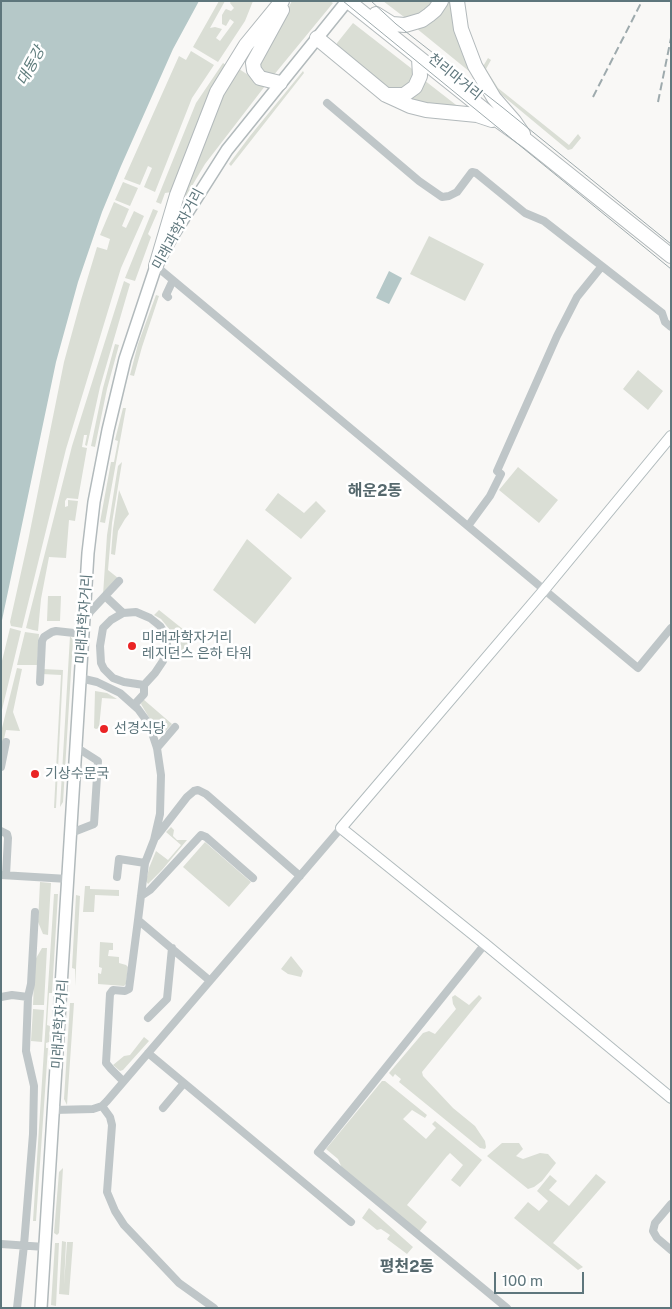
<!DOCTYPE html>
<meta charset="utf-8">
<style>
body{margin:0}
#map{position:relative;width:672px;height:1309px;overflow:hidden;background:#f9f8f6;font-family:"Public Sans",sans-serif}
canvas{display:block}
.frame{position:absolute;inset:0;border:2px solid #5e767c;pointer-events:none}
.scale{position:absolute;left:494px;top:1272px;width:90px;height:22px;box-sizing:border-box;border:2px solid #5e767c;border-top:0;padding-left:6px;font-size:15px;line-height:18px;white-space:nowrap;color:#5e767c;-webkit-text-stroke:4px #fff;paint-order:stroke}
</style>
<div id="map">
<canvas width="672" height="1309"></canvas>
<div class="frame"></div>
<div class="scale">100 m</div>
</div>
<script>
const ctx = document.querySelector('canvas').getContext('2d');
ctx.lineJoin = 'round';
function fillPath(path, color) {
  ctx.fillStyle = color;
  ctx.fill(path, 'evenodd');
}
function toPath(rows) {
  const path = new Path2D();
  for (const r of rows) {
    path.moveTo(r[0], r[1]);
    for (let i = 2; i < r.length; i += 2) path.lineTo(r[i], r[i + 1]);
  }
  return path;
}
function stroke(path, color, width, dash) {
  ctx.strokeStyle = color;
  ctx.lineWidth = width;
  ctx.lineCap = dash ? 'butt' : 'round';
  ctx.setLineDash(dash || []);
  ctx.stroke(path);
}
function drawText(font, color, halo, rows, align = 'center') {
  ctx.font = font + ' "Public Sans","Noto Sans KR",sans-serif';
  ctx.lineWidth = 5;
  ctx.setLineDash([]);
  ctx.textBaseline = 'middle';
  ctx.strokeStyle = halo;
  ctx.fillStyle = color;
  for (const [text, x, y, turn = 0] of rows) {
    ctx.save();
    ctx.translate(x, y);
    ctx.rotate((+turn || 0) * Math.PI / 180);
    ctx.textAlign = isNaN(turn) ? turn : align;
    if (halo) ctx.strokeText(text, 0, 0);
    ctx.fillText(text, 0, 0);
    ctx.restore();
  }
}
fillPath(toPath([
 [219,1,225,1,210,28,215,27,222,29,216,38,220,41,234,22,230,19,226,26,222,24,222,15,225,10,226,9,231,11,234,8,230,3,231,1,253,1,245,21,218,62,193,47],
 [292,1,330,1,333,3,273,76,264,75,258,61],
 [383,1,438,1,435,7,408,20],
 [446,1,452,1,475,76,416,28],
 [353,23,416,72,407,89,389,91,337,47,337,43],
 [191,51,214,65,192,98,155,192,144,187,152,168,148,166,140,185,124,179,179,56,186,60],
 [488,58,491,60,486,69,498,88,569,145,578,134,581,138,572,149,568,150,497,91,482,68],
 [223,63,226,65,210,92,197,123,172,192,165,193,161,204,156,202,196,103],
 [236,67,265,86,205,164,186,196,184,193,210,120],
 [303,71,304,73,231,166,229,164,250,136],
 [424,80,460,108,417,102,409,98],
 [123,182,138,188,130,206,115,200],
 [114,202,129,209,122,226,126,228,134,211,144,216,121,268,66,449,22,628,11,626,10,622,28,541,64,362,81,300,97,247,107,250,110,239,100,235],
 [153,209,158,211,148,234,151,237,135,281,125,278],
 [429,236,484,264,465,301,410,274],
 [124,281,130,284,100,387,87,446,85,445,87,435,84,435,82,447,87,448,78,499,67,498,65,501,65,507,68,506,68,500,78,501,75,521,69,520,66,558,49,557,41,599,38,631,33,630,26,628,72,446],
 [156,295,159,296,142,347,134,376,130,375,138,344],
 [115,344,119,345,107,389,95,447,91,446,103,388],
 [638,370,663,391,648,410,623,389],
 [123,408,126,408,105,523,100,522,111,462,114,462,118,441,115,440],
 [122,462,112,523,108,570,118,578,103,595,107,535,118,466],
 [518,467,558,500,539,523,499,490],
 [119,490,129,514,125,519,118,531,115,555,111,554,113,529],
 [278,493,304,513,316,501,326,511,301,539,265,510],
 [247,539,292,578,255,624,213,590],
 [48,596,61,596,60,621,47,621],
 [159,610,189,634,190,645,179,658,175,654,176,646,170,630,161,619,154,615],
 [10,628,21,631,1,714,1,665],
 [25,632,39,634,37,665,17,665],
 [70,636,73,640,72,656,63,802,60,807],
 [17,668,22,669,13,712,20,731,6,730,1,752,1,732],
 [42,669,63,670,56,808,54,808,61,675,42,674],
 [95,691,107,693,117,699,102,698,99,728,96,729,94,728],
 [143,699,172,724,164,733,160,733,157,731,141,704],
 [171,827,174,830,173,836,177,840,187,840,162,870,148,884,146,881,149,868,156,851,168,860,181,845,166,832],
 [205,842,251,882,229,907,183,867],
 [40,882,51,883,48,935,43,934,38,922],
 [85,886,90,886,90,889,119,890,119,896,95,895,94,912,83,912],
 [54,894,58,894,52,993,49,993,47,1025,50,1026,49,1042,46,1043,46,1048,48,1048,36,1221,33,1221],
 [76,895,80,896,75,986,75,969,72,968],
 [100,942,113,943,113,950,109,950,108,956,119,957,119,963,126,965,128,967,126,984,124,986,98,984,98,973,101,974,102,968,99,967],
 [42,948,47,948,44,1005,33,1005,35,960],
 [291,956,303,971,301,977,288,974,281,969],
 [455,995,469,1005,479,995,482,998,422,1072,423,1076,453,1108,475,1126,485,1141,486,1147,485,1149,480,1148,399,1082,401,1079,395,1074,393,1077,389,1073,423,1033,429,1031,435,1034,456,1009,453,1004,452,997],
 [70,1003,74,1003,67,1105,64,1099],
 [33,1009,44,1010,42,1042,31,1041],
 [144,1037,149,1041,123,1070,120,1071,113,1065,124,1056,130,1055],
 [382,1081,385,1081,427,1115,425,1118,412,1110,403,1119,426,1139,436,1128,432,1124,435,1121,482,1160,460,1187,451,1180,463,1165,450,1153,447,1156,407,1205,427,1222,419,1232,342,1168,338,1159,326,1149],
 [502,1143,519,1143,523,1149,516,1156,523,1159,540,1153,548,1154,556,1163,542,1181,534,1187,528,1189,487,1156],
 [63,1168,59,1233,57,1235,54,1233,59,1172],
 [596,1174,606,1182,553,1243,583,1267,578,1270,514,1218,528,1202,539,1211,548,1201,537,1191,550,1175,557,1181,549,1190,569,1206],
 [369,1208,413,1247,407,1254,387,1239,390,1235,381,1229,377,1230,362,1218],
 [62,1241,66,1242,64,1285,67,1242,73,1242,69,1295,59,1294],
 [55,1243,59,1243,56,1306,51,1305]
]), '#daded5');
fillPath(toPath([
 [1,1,199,1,173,49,121,166,102,212,78,282,56,362,1,625],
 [389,271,402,278,389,304,376,298]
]), '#b5c8c8');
const secondary = toPath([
 [671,436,544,590,341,828,485,944,671,1098]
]);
const primary = toPath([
 [41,1308,88,553,94,502,108,430,125,359,156,266,173,235,227,150,347,1]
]);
const highway = toPath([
 [348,1,492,116,527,141,671,256],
 [457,1,461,29,475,66,494,98,514,121,523,134],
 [376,14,392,24,405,25,422,20,429,15,435,10,441,1],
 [317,38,386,95,397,100,410,106,426,110,477,115,492,120],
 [280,83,260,78,254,70,253,63,282,10],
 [389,95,404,95,415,87,420,76,419,58],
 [156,266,177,195,217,92,246,45,282,1]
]);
stroke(secondary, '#b1bbbd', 12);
stroke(primary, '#b2babc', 14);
stroke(highway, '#b2b9bb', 16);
stroke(toPath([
 [327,103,419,181,442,197,449,196,457,192,472,172,476,173,525,213,544,221,662,313,665,322,671,327],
 [156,266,638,668,671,628],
 [168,297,166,295,173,280],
 [468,526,490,496,501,474,497,471,557,336,577,297,602,266],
 [105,596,123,613,136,612,150,618,160,626,167,637,167,648,163,661,155,673,144,685,144,694,134,705],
 [123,613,111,620,103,628,100,646,101,663,104,669,113,678,124,682,144,685],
 [85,621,90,612,119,581],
 [80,678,97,682,120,693,138,709,149,724,157,748,161,775,160,814,154,840,145,863,138,920,209,980],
 [40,682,42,641,44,637,52,632,56,631,83,634],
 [157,748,175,727],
 [1,767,6,742],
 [1,831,7,834,8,838,6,875],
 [71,833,94,824,98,761,76,747],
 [156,837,187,797,194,791,198,790,206,794,300,876],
 [1,875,68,879],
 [117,877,119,859,145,863],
 [141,896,150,890,201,835,206,837,253,878],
 [485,944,318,1152,507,1308],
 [1,997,12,995,28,997],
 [148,1018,167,999,172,948],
 [148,1053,351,1222],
 [123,1081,111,1069,106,1063,110,994,113,990,125,991,129,989,138,920],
 [102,1106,110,1117,112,1125,107,1192,115,1211,124,1225,179,1283,214,1308],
 [163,1108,184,1083],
 [54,1110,93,1109,102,1106,107,1101,341,828],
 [671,1204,655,1223,653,1231,657,1238,671,1250],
 [1,1244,45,1247],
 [17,1308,24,1245,33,1134,34,1086,26,1051,28,997,31,984,35,912]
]), '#bfc6c8', 8);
stroke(secondary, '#fff', 10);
stroke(primary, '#fff', 11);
stroke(highway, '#fff', 14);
stroke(toPath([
 [343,1,671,269],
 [371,1,396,24,502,107,671,244]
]), '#9eaaad', 1);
stroke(toPath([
 [593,97,642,1],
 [658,102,671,38]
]), '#9eaaad', 2, [8, 4]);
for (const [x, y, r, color] of [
 [132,646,5,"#ea2425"],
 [104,729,5,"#ea2425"],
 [35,774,5,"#ea2425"]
]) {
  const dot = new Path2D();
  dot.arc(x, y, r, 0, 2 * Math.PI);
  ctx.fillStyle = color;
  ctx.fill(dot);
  stroke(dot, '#fff', 2);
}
drawText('14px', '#5e767c', '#fff', [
 ["천리마거리",455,77,39],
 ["미래과학자거리",178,229,-61],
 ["미래과학자거리",84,619,-86],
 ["미래과학자거리",60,1024,-86]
]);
drawText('14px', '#5e767c', '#fff', [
 ["미래과학자거리",142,638],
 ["레지던스 은하 타워",142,654],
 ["선경식당",114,729],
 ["기상수문국",45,774]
], 'left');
drawText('italic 15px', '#5e7c7c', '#fff', [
 ["대동강",31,66,-62]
]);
drawText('bold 16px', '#55686d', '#fff', [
 ["해운2동",375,491],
 ["평천2동",407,1267]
]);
</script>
